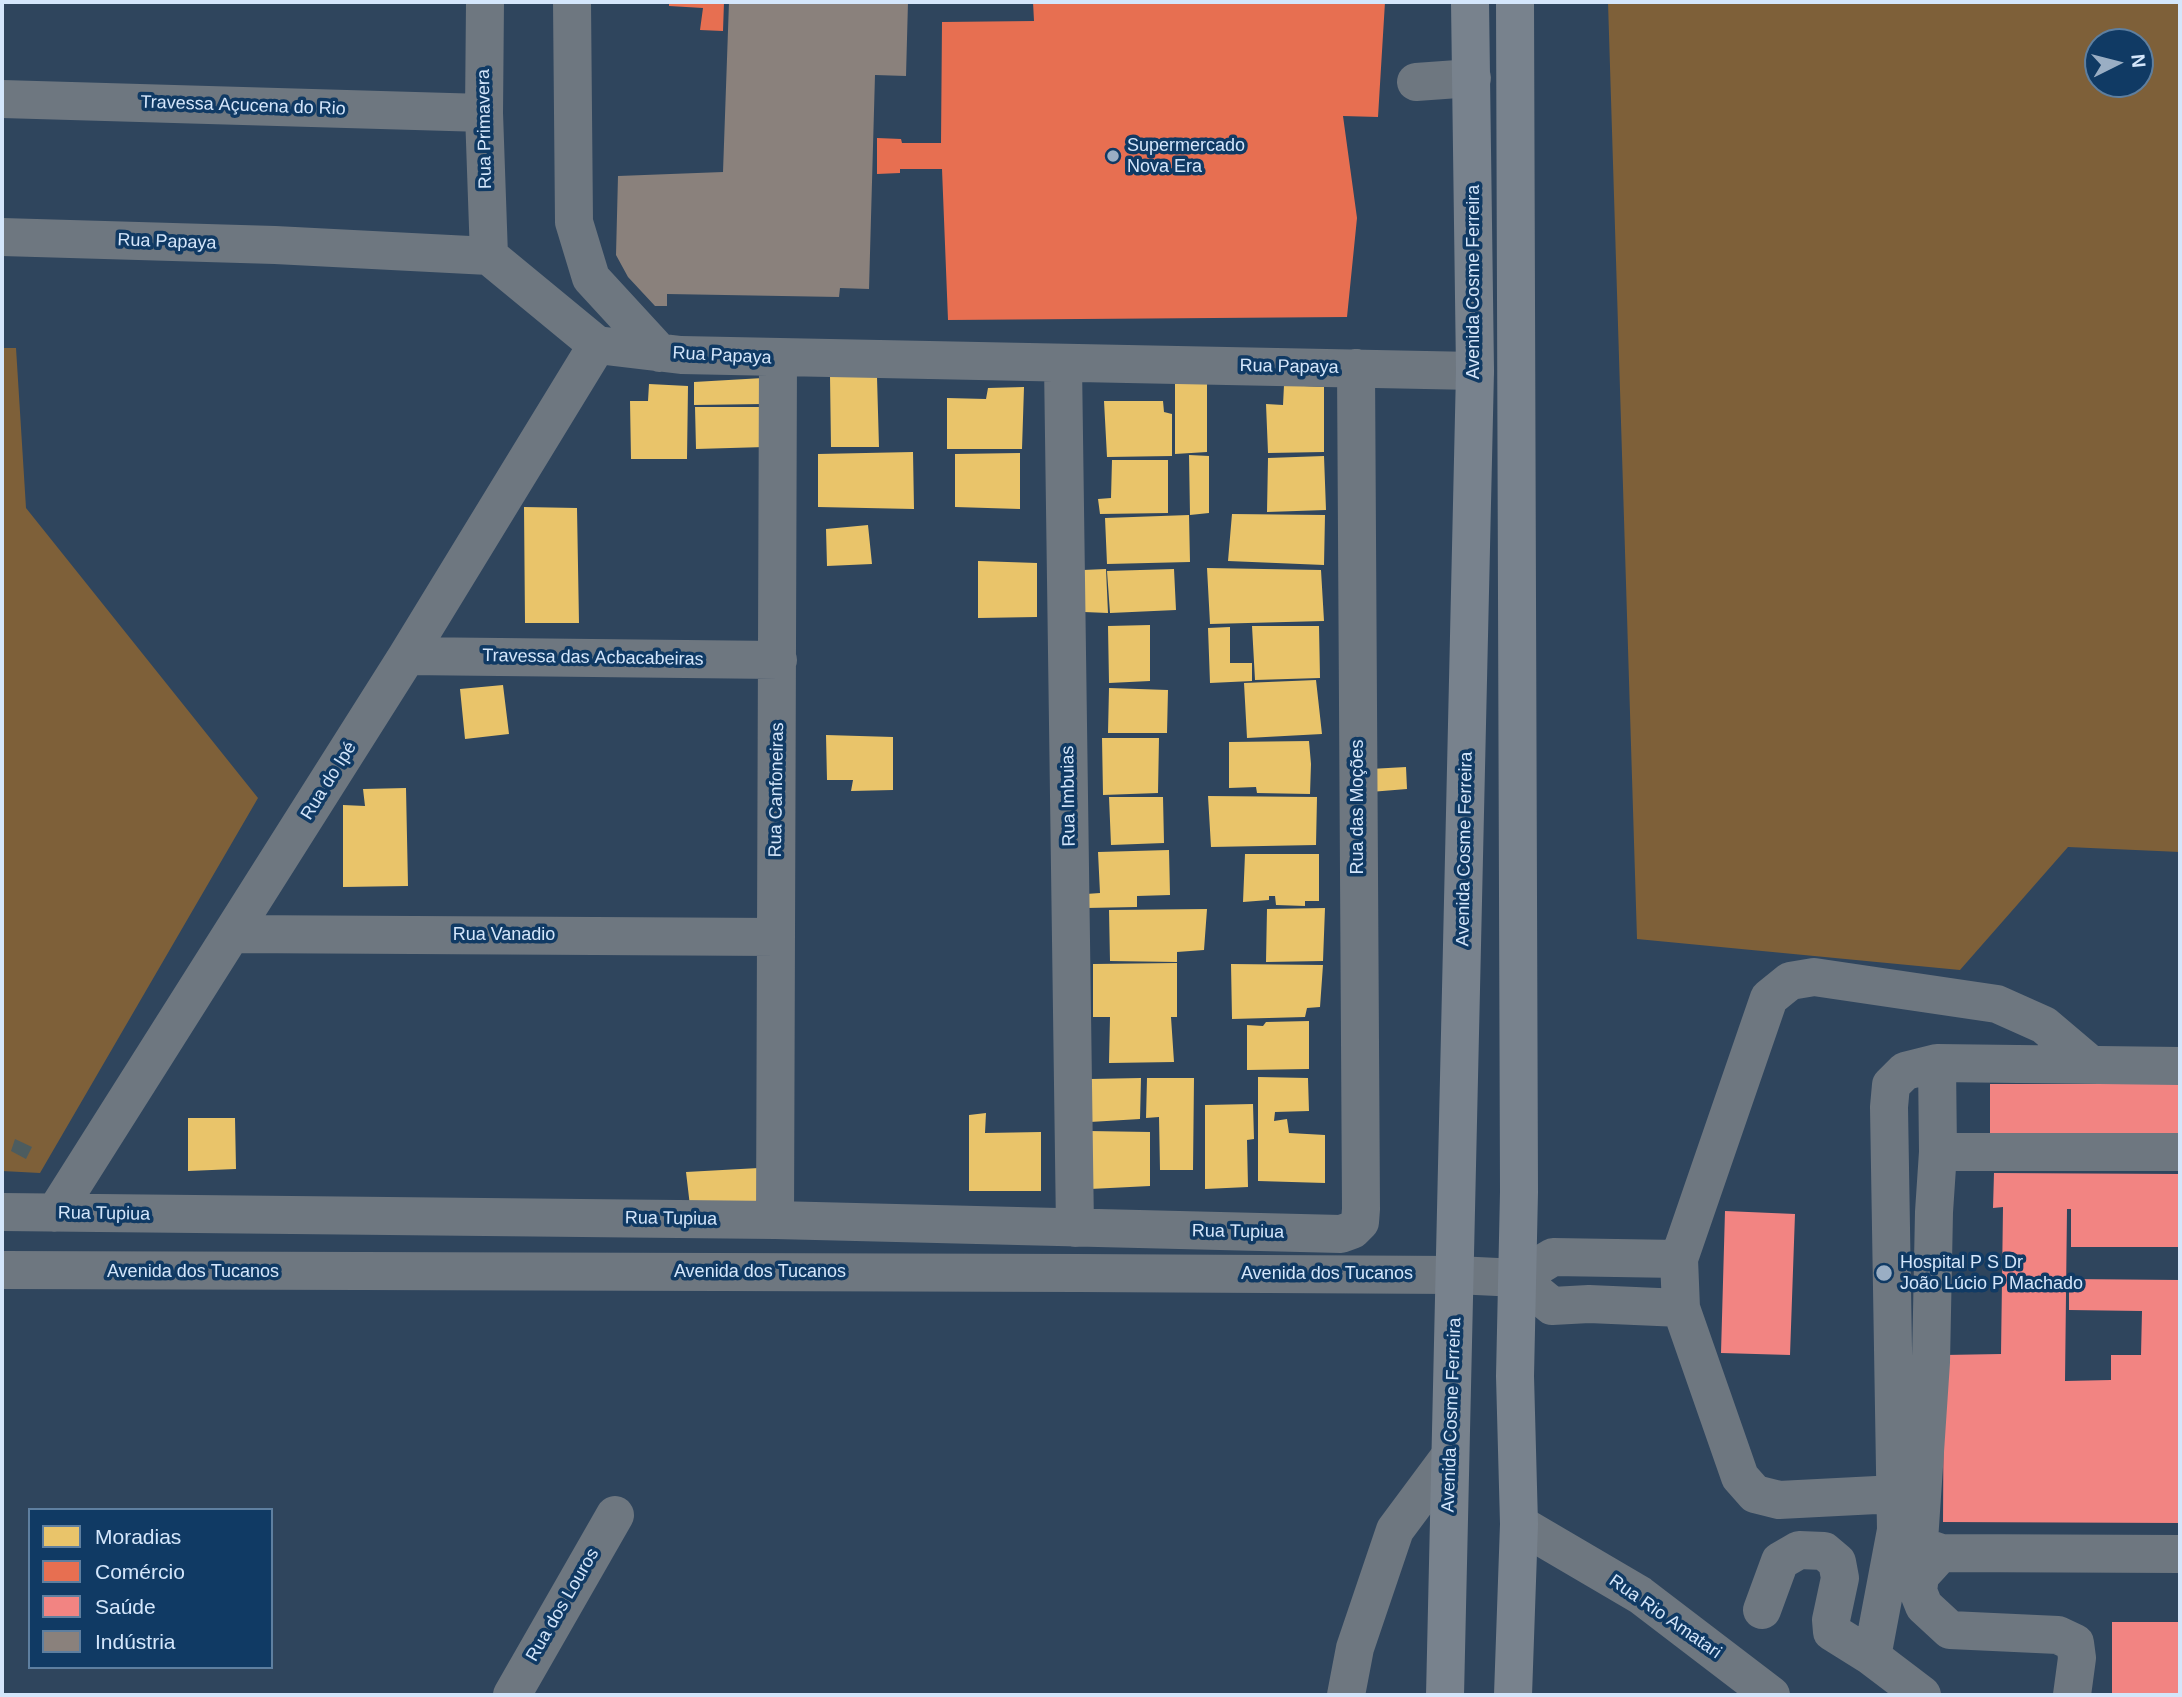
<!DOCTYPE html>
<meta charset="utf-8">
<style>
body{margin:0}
#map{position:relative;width:2182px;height:1697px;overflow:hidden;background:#2f455d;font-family:Helvetica,sans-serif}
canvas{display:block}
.frame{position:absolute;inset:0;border:4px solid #d4e6fb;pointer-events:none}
.legend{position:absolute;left:28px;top:1508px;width:245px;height:161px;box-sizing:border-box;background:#103a64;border:2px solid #5e7fa0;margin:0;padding:9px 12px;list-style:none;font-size:21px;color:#d4e6fb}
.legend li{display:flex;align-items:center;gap:14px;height:35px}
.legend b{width:35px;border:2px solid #5e7fa0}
.north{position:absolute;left:2084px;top:28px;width:70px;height:70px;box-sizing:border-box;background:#103a64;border:2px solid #5e7fa0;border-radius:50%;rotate:84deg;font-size:19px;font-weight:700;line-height:28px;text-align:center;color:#d4e6fb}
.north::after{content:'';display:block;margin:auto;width:24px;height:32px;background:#9aaec4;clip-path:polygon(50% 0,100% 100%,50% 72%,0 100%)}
</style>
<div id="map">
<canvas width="2182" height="1697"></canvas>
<div class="frame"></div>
<ul class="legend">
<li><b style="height:19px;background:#e9c46a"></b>Moradias</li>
<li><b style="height:19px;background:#e76f51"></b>Comércio</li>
<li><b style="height:19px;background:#f28482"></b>Saúde</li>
<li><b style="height:19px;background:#8a817c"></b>Indústria</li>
</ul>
<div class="north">N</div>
</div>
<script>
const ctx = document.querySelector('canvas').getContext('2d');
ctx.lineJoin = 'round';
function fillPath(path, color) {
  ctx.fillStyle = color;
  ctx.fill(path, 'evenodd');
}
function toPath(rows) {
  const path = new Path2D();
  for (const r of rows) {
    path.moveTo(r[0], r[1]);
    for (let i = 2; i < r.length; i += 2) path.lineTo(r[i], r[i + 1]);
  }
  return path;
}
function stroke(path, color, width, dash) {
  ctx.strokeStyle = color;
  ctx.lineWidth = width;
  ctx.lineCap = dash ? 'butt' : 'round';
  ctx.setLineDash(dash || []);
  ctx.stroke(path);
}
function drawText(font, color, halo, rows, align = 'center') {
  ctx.font = font + ' Helvetica,sans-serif';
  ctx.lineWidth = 7;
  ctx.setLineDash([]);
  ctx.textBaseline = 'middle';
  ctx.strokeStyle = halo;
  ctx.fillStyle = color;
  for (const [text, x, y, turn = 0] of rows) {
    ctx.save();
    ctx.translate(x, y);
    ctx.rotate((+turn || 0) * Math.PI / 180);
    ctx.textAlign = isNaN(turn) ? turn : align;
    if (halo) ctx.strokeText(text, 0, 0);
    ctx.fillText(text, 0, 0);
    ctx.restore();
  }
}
fillPath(toPath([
 [1608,2,2180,2,2180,852,2068,847,1960,970,1637,939],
 [2098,42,2140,42,2140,84,2098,84],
 [2,348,16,348,26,508,258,798,40,1173,2,1171]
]), '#7e6039');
fillPath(toPath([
 [830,376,877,377,879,447,831,447],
 [763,378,764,404,694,405,694,382],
 [1207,383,1207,452,1175,454,1175,384],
 [649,384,688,386,687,459,631,459,630,401,648,401],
 [1284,385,1324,387,1324,452,1268,453,1266,404,1283,405],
 [1024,387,1022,449,947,449,947,398,986,399,988,388],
 [1104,401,1163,401,1164,412,1172,414,1172,456,1107,457],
 [695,407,764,407,765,447,696,449],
 [913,452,914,509,818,507,818,454],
 [1020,453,1020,509,955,507,955,454],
 [1189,455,1209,456,1209,513,1190,515],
 [1324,456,1326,510,1267,512,1268,458],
 [1112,460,1168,460,1168,513,1100,514,1098,499,1111,498],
 [524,507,577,508,579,623,525,623],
 [1232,514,1325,515,1324,565,1228,561],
 [1189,515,1190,562,1107,564,1105,518],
 [868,525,872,564,827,566,826,529],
 [978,561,1037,563,1037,617,978,618],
 [1207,568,1321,570,1324,621,1210,624],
 [1106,569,1108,613,1084,612,1083,570],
 [1174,569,1176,610,1110,613,1107,571],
 [1150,625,1150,681,1109,683,1108,626],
 [1252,626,1319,626,1320,678,1255,680],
 [1230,627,1230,663,1252,663,1252,681,1210,683,1208,628],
 [1316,680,1322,734,1247,738,1244,683],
 [503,685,509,734,465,739,460,689],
 [1109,688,1168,690,1167,733,1108,733],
 [826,735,893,737,893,790,851,791,853,780,827,780],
 [1102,738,1159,738,1158,793,1103,795],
 [1309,741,1311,764,1310,794,1257,793,1256,787,1229,788,1229,742],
 [1406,767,1407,789,1370,792,1370,769],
 [406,788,408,886,343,887,343,805,365,806,363,789],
 [1208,796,1317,797,1316,845,1211,847],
 [1109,797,1163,797,1164,843,1111,845],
 [1169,850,1170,895,1137,896,1137,907,1086,908,1086,894,1100,893,1098,852],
 [1245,854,1319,854,1319,901,1305,901,1305,906,1276,905,1275,896,1269,896,1269,900,1243,902],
 [1325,908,1323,961,1266,962,1267,909],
 [1207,909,1204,950,1177,952,1177,962,1110,961,1109,910],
 [1177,963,1177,1017,1171,1017,1174,1062,1109,1063,1110,1017,1093,1017,1093,964],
 [1231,964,1323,965,1320,1007,1307,1008,1305,1017,1232,1019],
 [1309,1021,1309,1069,1247,1070,1247,1025,1263,1026,1266,1022],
 [1258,1077,1308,1078,1309,1111,1275,1112,1274,1121,1287,1119,1289,1133,1325,1135,1325,1183,1258,1181],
 [1141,1078,1140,1119,1090,1122,1090,1079],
 [1147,1078,1194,1078,1193,1170,1160,1170,1159,1117,1146,1118],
 [1253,1104,1254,1139,1247,1140,1248,1187,1205,1189,1205,1105],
 [986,1113,985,1133,1041,1132,1041,1191,969,1191,969,1115],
 [188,1118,235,1118,236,1169,188,1171],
 [1089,1131,1150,1132,1150,1186,1090,1189],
 [759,1168,760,1201,690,1206,686,1172]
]), '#e9c46a');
fillPath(toPath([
 [669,2,724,2,723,31,700,30,703,8,669,6],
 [1033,2,1385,2,1378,117,1343,116,1357,218,1347,317,948,320,942,169,900,169,900,173,877,174,877,138,901,139,902,143,941,143,942,22,1034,21]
]), '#e76f51');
fillPath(toPath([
 [1990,1084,2180,1084,2180,1136,1990,1140],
 [1994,1173,2180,1174,2180,1247,2071,1247,2071,1209,2067,1209,2065,1381,2111,1380,2111,1355,2141,1355,2142,1311,2069,1310,2069,1279,2180,1280,2180,1523,1943,1522,1944,1355,2001,1354,2003,1207,1993,1208],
 [1725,1211,1795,1214,1790,1355,1721,1353],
 [2112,1622,2180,1622,2180,1695,2112,1695]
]), '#f28482');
fillPath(toPath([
 [729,2,908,2,906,76,875,75,869,289,840,288,839,297,667,294,667,306,655,306,628,277,616,255,618,176,723,172]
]), '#8a817c');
fillPath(toPath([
 [15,1139,32,1147,26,1159,11,1151]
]), '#4c5c5f');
stroke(toPath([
 [485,2,484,113,489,256],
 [572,2,574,222,591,278,660,353],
 [1416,82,1472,78],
 [2,99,484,113],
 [2,237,275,245,489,256,597,345,681,355,1475,371],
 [1063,364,1075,1228],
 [407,656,778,660],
 [232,934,776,937],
 [1937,1063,1938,1152,2180,1152],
 [2180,1066,1937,1063,1905,1071,1891,1085,1889,1107,1896,1530,1918,1545,1941,1553,2180,1554],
 [2,1212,775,1220,1341,1234,1352,1230,1360,1222,1361,1209,1356,368],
 [55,1213,407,656,597,345],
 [775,1220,778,359],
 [2,1270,1078,1273,1456,1275,1518,1278],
 [1518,1278,1552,1306,1589,1304,1681,1308],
 [1518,1278,1553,1257,1679,1259],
 [1896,1494,1779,1500,1755,1494,1740,1477,1681,1308,1679,1259,1769,998,1790,981,1814,977,1997,1004,2044,1025,2090,1064],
 [1519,1524,1640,1595,1771,1695],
 [1919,1541,1931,1362,1934,1212,1938,1152],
 [1941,1553,1920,1576,1918,1591,1924,1606,1950,1630,2058,1635,2075,1643,2077,1658,2072,1695],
 [1762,1610,1780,1561,1799,1550,1824,1551,1837,1562,1840,1578,1831,1620,1832,1632,1872,1657,1922,1695],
 [1872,1657,1896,1530],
 [512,1695,615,1515],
 [1346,1695,1355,1648,1395,1530,1450,1456]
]), '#6e7780', 38);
stroke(toPath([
 [1445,1695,1475,371,1470,2],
 [1513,1695,1519,1524,1515,1376,1519,1192,1515,2]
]), '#78828d', 38);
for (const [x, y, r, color] of [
 [1113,156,7,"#9aaec4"],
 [1884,1273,9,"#9aaec4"]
]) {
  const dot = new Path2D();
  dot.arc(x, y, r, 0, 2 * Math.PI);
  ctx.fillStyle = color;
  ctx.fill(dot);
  stroke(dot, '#103a64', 2.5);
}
drawText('18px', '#d4e6fb', '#103a64', [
 ["Travessa Açucena do Rio",243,106,2],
 ["Rua Primavera",485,129,-91],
 ["Rua Papaya",167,242,2],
 ["Avenida Cosme Ferreira",1474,282,-90],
 ["Rua Papaya",722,356,3],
 ["Rua Papaya",1289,367,1],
 ["Travessa das Acbacabeiras",593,658,1],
 ["Rua do Ipé",329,781,-58],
 ["Rua Canfoneiras",777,790,-89],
 ["Rua Imbuias",1069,796,-91],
 ["Rua das Moções",1358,807,-90],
 ["Avenida Cosme Ferreira",1465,849,-89],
 ["Rua Vanadio",504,935],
 ["Rua Tupiua",104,1214,1],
 ["Rua Tupiua",671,1219,1],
 ["Rua Tupiua",1238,1232,1],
 ["Avenida dos Tucanos",193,1272],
 ["Avenida dos Tucanos",760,1272],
 ["Avenida dos Tucanos",1327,1274],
 ["Avenida Cosme Ferreira",1452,1415,-88],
 ["Rua dos Louros",563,1605,-60],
 ["Rua Rio Amatari",1665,1617,35]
]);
drawText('18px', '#d4e6fb', '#103a64', [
 ["Supermercado",1127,146],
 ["Nova Era",1127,167],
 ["Hospital P S Dr",1900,1263],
 ["João Lúcio P Machado",1900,1284]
], 'left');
</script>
